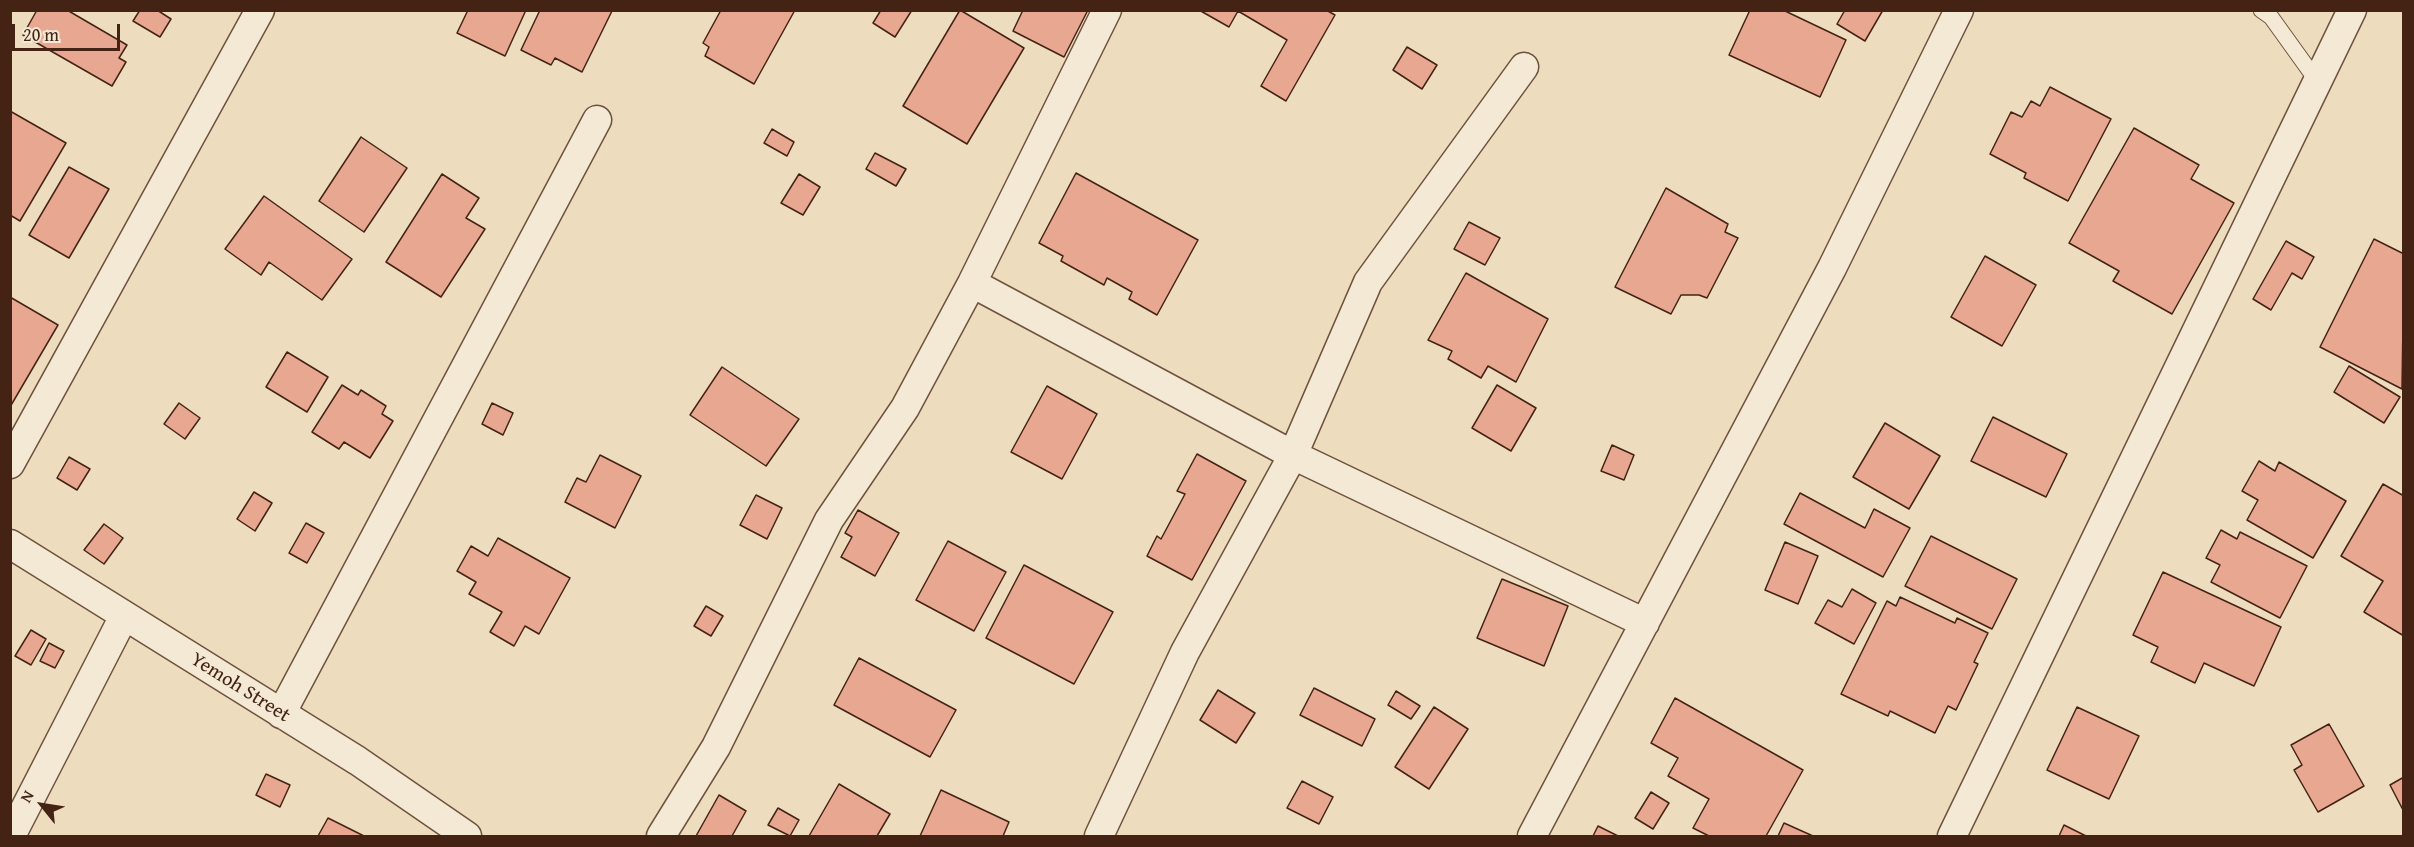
<!DOCTYPE html>
<style>
body{margin:0}
#map{position:relative;width:2414px;height:847px;overflow:hidden;background:#edddbe;font-family:"Gentium Book Plus",serif}
canvas{display:block}
.frame{position:absolute;inset:0;border:12px solid #452314;pointer-events:none}
.north{position:absolute;left:12px;top:775px;width:60px;height:60px;-webkit-text-stroke:4px #f3e9d5;paint-order:stroke;rotate:300deg;font-size:16px;font-weight:700;line-height:24px;text-align:center;color:#452314}
.north::after{content:'';display:block;margin:auto;width:21px;height:27px;background:#452314;clip-path:polygon(50% 0,100% 100%,50% 72%,0 100%)}
.scale{position:absolute;left:12px;top:24px;width:108px;height:27px;box-sizing:border-box;border:3px solid #452314;border-top:0;padding-left:8px;font-size:18px;line-height:21px;white-space:nowrap;color:#452314;-webkit-text-stroke:4px #f3e9d5;paint-order:stroke}
</style>
<div id="map">
<canvas width="2414" height="847"></canvas>
<div class="frame"></div>
<div class="north">N</div>
<div class="scale">20 m</div>
</div>
<script>
const ctx = document.querySelector('canvas').getContext('2d');
ctx.lineJoin = 'round';
function fillPath(path, color) {
  ctx.fillStyle = color;
  ctx.fill(path, 'evenodd');
}
function toPath(rows) {
  const path = new Path2D();
  for (const r of rows) {
    path.moveTo(r[0], r[1]);
    for (let i = 2; i < r.length; i += 2) path.lineTo(r[i], r[i + 1]);
  }
  return path;
}
function stroke(path, color, width, dash) {
  ctx.strokeStyle = color;
  ctx.lineWidth = width;
  ctx.lineCap = dash ? 'butt' : 'round';
  ctx.setLineDash(dash || []);
  ctx.stroke(path);
}
function drawText(font, color, halo, rows, align = 'center') {
  ctx.font = font + ' "Gentium Book Plus",serif';
  ctx.lineWidth = 4.5;
  ctx.setLineDash([]);
  ctx.textBaseline = 'middle';
  ctx.strokeStyle = halo;
  ctx.fillStyle = color;
  for (const [text, x, y, turn = 0] of rows) {
    ctx.save();
    ctx.translate(x, y);
    ctx.rotate((+turn || 0) * Math.PI / 180);
    ctx.textAlign = isNaN(turn) ? turn : align;
    if (halo) ctx.strokeText(text, 0, 0);
    ctx.fillText(text, 0, 0);
    ctx.restore();
  }
}
const building = toPath([
 [37,10,67,10,127,45,119,58,126,62,112,86,23,35,37,10],
 [140,10,157,10,171,19,160,37,133,21,140,10],
 [468,10,526,10,505,56,457,33,468,10],
 [540,10,612,11,582,72,555,58,551,65,521,50,540,10],
 [721,10,795,10,754,84,705,56,709,47,703,43,721,10],
 [881,10,912,10,895,37,873,23,881,10],
 [960,10,1024,48,967,144,903,106,960,10],
 [1023,10,1088,10,1064,57,1013,31,1023,10],
 [1199,10,1326,10,1335,15,1286,101,1261,86,1287,40,1238,11,1229,27,1199,10],
 [1750,10,1783,10,1846,40,1820,97,1729,55,1750,10],
 [1845,10,1883,10,1865,41,1837,24,1845,10],
 [1407,47,1437,65,1422,89,1393,70,1407,47],
 [2050,87,2111,119,2068,201,2024,178,2026,173,1990,154,2011,112,2022,117,2031,101,2040,106,2050,87],
 [10,111,66,143,20,221,10,215,10,111],
 [2134,128,2199,165,2191,179,2234,203,2172,314,2113,281,2119,271,2069,243,2134,128],
 [772,129,794,142,787,156,764,143,772,129],
 [361,137,407,168,364,232,319,201,361,137],
 [875,153,906,169,896,186,866,169,875,153],
 [69,167,109,189,69,258,29,235,69,167],
 [1076,173,1198,240,1157,315,1129,299,1132,292,1107,278,1104,285,1061,261,1063,256,1039,243,1076,173],
 [442,174,479,198,466,218,485,229,441,297,386,262,442,174],
 [799,174,820,187,803,215,781,203,799,174],
 [1666,188,1728,224,1725,232,1738,238,1707,298,1699,295,1681,295,1671,314,1615,287,1666,188],
 [264,196,352,259,322,300,269,262,261,275,225,249,264,196],
 [1469,222,1500,238,1485,265,1454,249,1469,222],
 [2374,239,2404,254,2402,389,2320,347,2374,239],
 [2286,241,2314,257,2302,279,2292,273,2271,310,2253,299,2286,241],
 [1985,256,2036,285,2002,346,1951,317,1985,256],
 [1466,273,1548,319,1516,382,1488,366,1481,378,1448,359,1452,351,1428,340,1466,273],
 [10,297,58,325,10,407,10,297],
 [287,352,328,377,307,412,266,387,287,352],
 [2349,366,2400,397,2384,423,2334,392,2349,366],
 [722,367,799,419,766,466,690,415,722,367],
 [342,385,358,395,361,390,386,406,382,414,393,421,370,458,344,442,339,449,312,432,342,385],
 [1497,385,1536,408,1511,451,1472,428,1497,385],
 [1047,386,1097,414,1062,479,1011,452,1047,386],
 [179,403,200,418,185,439,164,424,179,403],
 [492,403,513,413,503,435,482,424,492,403],
 [1993,417,2067,454,2046,497,1971,461,1993,417],
 [1885,423,1940,456,1909,509,1853,477,1885,423],
 [1612,445,1634,455,1624,480,1601,471,1612,445],
 [1197,454,1246,481,1192,580,1147,556,1157,536,1161,539,1185,494,1177,491,1197,454],
 [600,455,641,476,615,528,565,502,577,478,586,482,600,455],
 [69,457,90,469,77,490,57,478,69,457],
 [2259,461,2275,471,2279,462,2346,501,2313,558,2247,520,2258,500,2242,491,2259,461],
 [2383,484,2404,496,2404,636,2364,612,2383,581,2341,556,2383,484],
 [254,492,272,503,255,531,237,519,254,492],
 [1800,493,1865,528,1874,509,1910,528,1883,577,1784,524,1800,493],
 [756,495,782,508,767,539,740,525,756,495],
 [858,510,899,533,875,576,841,557,852,537,845,533,858,510],
 [306,523,324,533,307,563,289,553,306,523],
 [104,524,123,538,104,564,84,550,104,524],
 [2221,530,2237,539,2240,532,2307,566,2280,618,2211,582,2220,565,2206,558,2221,530],
 [1931,536,2017,579,1992,629,1905,586,1931,536],
 [498,538,570,578,539,634,525,626,514,646,490,632,502,612,469,594,476,582,457,571,471,546,488,556,498,538],
 [948,541,1006,572,974,631,916,600,948,541],
 [1785,542,1818,556,1798,604,1765,590,1785,542],
 [1024,565,1113,612,1074,684,986,638,1024,565],
 [2163,572,2281,627,2254,686,2204,663,2195,683,2151,662,2158,647,2133,635,2163,572],
 [1502,579,1568,606,1544,666,1477,638,1502,579],
 [1852,589,1876,603,1854,644,1815,623,1828,600,1842,607,1852,589],
 [1900,597,1955,623,1957,618,1988,633,1974,662,1978,664,1956,710,1948,706,1935,733,1890,711,1888,716,1841,694,1887,601,1896,606,1900,597],
 [706,606,723,616,711,636,694,626,706,606],
 [31,630,46,639,31,665,15,656,31,630],
 [49,643,64,651,55,668,40,661,49,643],
 [859,658,956,710,930,757,834,705,859,658],
 [1314,688,1375,719,1362,746,1300,715,1314,688],
 [1218,690,1255,713,1236,743,1200,720,1218,690],
 [1396,691,1420,706,1411,719,1388,705,1396,691],
 [1675,698,1803,770,1766,836,1709,836,1693,828,1709,799,1668,776,1678,758,1651,743,1675,698],
 [1434,707,1468,729,1429,789,1395,767,1434,707],
 [2077,707,2139,736,2109,799,2047,770,2077,707],
 [2329,724,2364,786,2318,812,2294,770,2302,765,2291,745,2329,724],
 [266,774,290,785,280,807,256,795,266,774],
 [2404,777,2404,809,2403,810,2390,785,2404,777],
 [1302,781,1333,797,1319,824,1287,808,1302,781],
 [839,784,890,814,877,836,809,836,839,784],
 [941,790,1009,822,1003,836,920,836,941,790],
 [1651,792,1669,803,1653,829,1635,818,1651,792],
 [719,795,746,811,732,836,696,836,719,795],
 [778,808,799,820,790,836,768,825,778,808],
 [328,818,364,836,318,836,328,818],
 [1784,823,1813,836,1778,836,1784,823],
 [2064,825,2086,836,2059,836,2064,825],
 [1598,826,1618,836,1593,836,1598,826]
]);
fillPath(building, '#e8a791');
stroke(building, '#452314', 1.5);
const lane = toPath([
 [2261,10,2271,17,2317,81]
]);
const street = toPath([
 [972,283,1293,455,1645,623],
 [10,464,260,10],
 [10,544,358,761,467,836],
 [281,714,597,120],
 [11,836,124,616],
 [661,836,716,747,829,520,905,408,972,283,1107,10],
 [1099,836,1185,652,1293,455,1368,282,1524,67],
 [1532,836,1832,268,1959,10],
 [1952,836,2352,10]
]);
stroke(lane, '#6f523e', 17);
stroke(street, '#6f523e', 31);
stroke(lane, '#f3e9d5', 15);
stroke(street, '#f3e9d5', 28);
drawText('20px', '#452314', '#f3e9d5', [
 ["Yemoh Street",240,688,32]
]);
</script>
